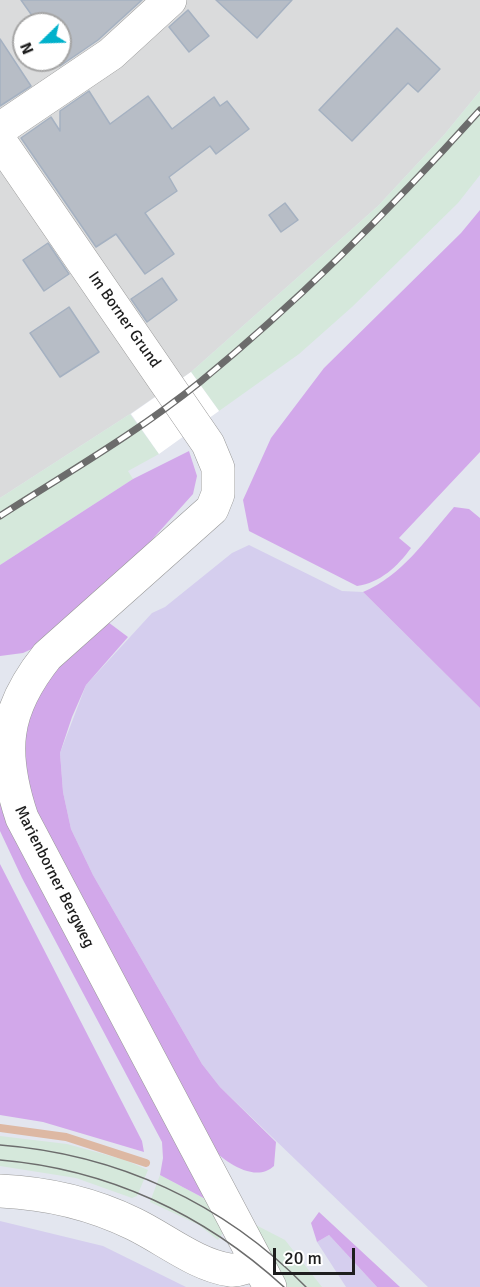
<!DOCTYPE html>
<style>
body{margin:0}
#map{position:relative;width:480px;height:1287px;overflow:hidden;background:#e3e6ef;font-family:Signika,sans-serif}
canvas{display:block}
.north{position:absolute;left:12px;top:12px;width:60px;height:60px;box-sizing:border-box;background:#fff;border:2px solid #a5a5a5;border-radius:50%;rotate:247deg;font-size:16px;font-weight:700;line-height:24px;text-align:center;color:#1e1e1e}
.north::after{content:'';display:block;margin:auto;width:21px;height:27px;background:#00b1cb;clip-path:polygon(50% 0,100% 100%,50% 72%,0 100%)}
.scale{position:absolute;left:273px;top:1248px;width:82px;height:27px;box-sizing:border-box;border:3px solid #1e1e1e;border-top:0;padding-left:8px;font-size:18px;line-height:21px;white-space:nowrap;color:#1e1e1e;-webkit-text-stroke:4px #fff;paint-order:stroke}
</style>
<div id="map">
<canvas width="480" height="1287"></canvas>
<div class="north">N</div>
<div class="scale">20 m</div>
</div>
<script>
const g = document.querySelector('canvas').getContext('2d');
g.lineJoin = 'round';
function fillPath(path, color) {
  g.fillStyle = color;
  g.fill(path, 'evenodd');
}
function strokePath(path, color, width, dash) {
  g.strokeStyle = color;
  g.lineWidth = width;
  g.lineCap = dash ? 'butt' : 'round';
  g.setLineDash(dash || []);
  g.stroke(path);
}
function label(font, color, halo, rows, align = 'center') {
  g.font = font + ' Signika,sans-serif';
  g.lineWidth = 4.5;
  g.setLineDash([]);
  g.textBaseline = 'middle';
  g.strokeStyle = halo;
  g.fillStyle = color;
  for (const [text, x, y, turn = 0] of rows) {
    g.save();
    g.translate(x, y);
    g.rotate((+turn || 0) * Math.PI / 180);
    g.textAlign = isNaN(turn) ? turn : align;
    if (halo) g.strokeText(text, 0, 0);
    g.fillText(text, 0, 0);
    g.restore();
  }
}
const residential = new Path2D(`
 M0 0H480V91L444 135 378 206 191 372 130 414 0 498ZM24 24H60V60H24Z`);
const industrial = new Path2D(`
 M480 91V175L458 203 352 307 299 354 219 411 191 372 378 206 444 135Z
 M130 414 159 454 128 471 133 479 0 565V498Z
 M0 1136 67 1144 125 1160 148 1170 137 1196 132 1198 76 1178 0 1166Z
 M160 1175 213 1203 223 1233 218 1240 199 1225 150 1202Z
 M250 1222 285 1240 322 1287H285Z`);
const farmland = new Path2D(`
 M249 545 342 591 363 592 480 708V1287H428L220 1087 202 1064 93 875 71 829 63 792 60 753 86 685 152 613 165 607 232 553Z
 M0 1221 103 1246 186 1287H0Z
 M329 1235 377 1287H346L317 1242Z`);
const grass = new Path2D(`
 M480 210V452L399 538 411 548C398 566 380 583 357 586L249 531 243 500 271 438 324 368 461 233Z
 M189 451 197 476 193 494 114 582 36 647 23 653 0 656V565L133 479Z
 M454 507 469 509 480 518V708L363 592C402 576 427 538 454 507Z
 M108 622 128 637 86 685 72 717 60 753 63 792 71 829 93 875 202 1064 220 1087 276 1142 274 1166C255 1184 223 1161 209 1145L39 826 22 759 29 716 45 683 66 658Z
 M0 802 213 1203 160 1175 163 1158 162 1142 22 878 0 831Z
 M0 864 142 1141 144 1152 43 1122 0 1115Z
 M319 1212 400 1287H377L329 1235 317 1242 311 1223Z`);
const pier = new Path2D(`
 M191 372 219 411 159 454 131 414Z`);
const stream = new Path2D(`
 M0 1128 66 1137 146 1163`);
const building = new Path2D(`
 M21 0H142L98 40 60 66V24H38Z
 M216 0H292L257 38Z
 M188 10 209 36 189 52 169 27Z
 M397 28 440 69 418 92 408 83 352 141 319 110Z
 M0 39 31 86 0 106Z
 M89 91 110 124 148 96 172 129 214 97 220 106 227 101 249 129 216 154 210 146 169 177 177 191 145 213 174 254 145 274 116 234 96 247 21 138 51 117 60 131V111Z
 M285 203 298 220 281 232 269 215Z
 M48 243 69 274 44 291 23 260Z
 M162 278 177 300 147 322 131 299Z
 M69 307 99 352 60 377 30 333Z`);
const minor = new Path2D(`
 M0 129 111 54 170 0
 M0 141 208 444 218 468V494L212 509 47 656C3 711 0 752 22 818L270 1287
 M0 1191C46 1193 93 1204 134 1224 165 1239 196 1265 230 1270 240 1271 248 1266 256 1262`);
const tram = new Path2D(`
 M0 1145C117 1154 224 1203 306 1287
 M0 1160C108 1169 204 1214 284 1287`);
const rail = new Path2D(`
 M0 516C67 473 138 432 200 382 301 299 393 207 480 110`);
const streetNames = [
 ["Im Borner Grund",124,320,55],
 ["Marienborner Bergweg",54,877,63]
];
fillPath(residential, '#dadbdc');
fillPath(industrial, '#d5e8db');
fillPath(farmland, '#d5ceee');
fillPath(grass, '#d2a8ea');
fillPath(pier, '#fff');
strokePath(stream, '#ddb8a3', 8);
fillPath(building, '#b7bdc6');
strokePath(building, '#a5b1c1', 1.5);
strokePath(minor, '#989898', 34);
strokePath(minor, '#fff', 33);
strokePath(tram, '#6c6c6c', 1.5);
strokePath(rail, '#6c6c6c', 7);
strokePath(rail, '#fff', 4.5, [14]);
label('16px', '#1e1e1e', '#fff', streetNames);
</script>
